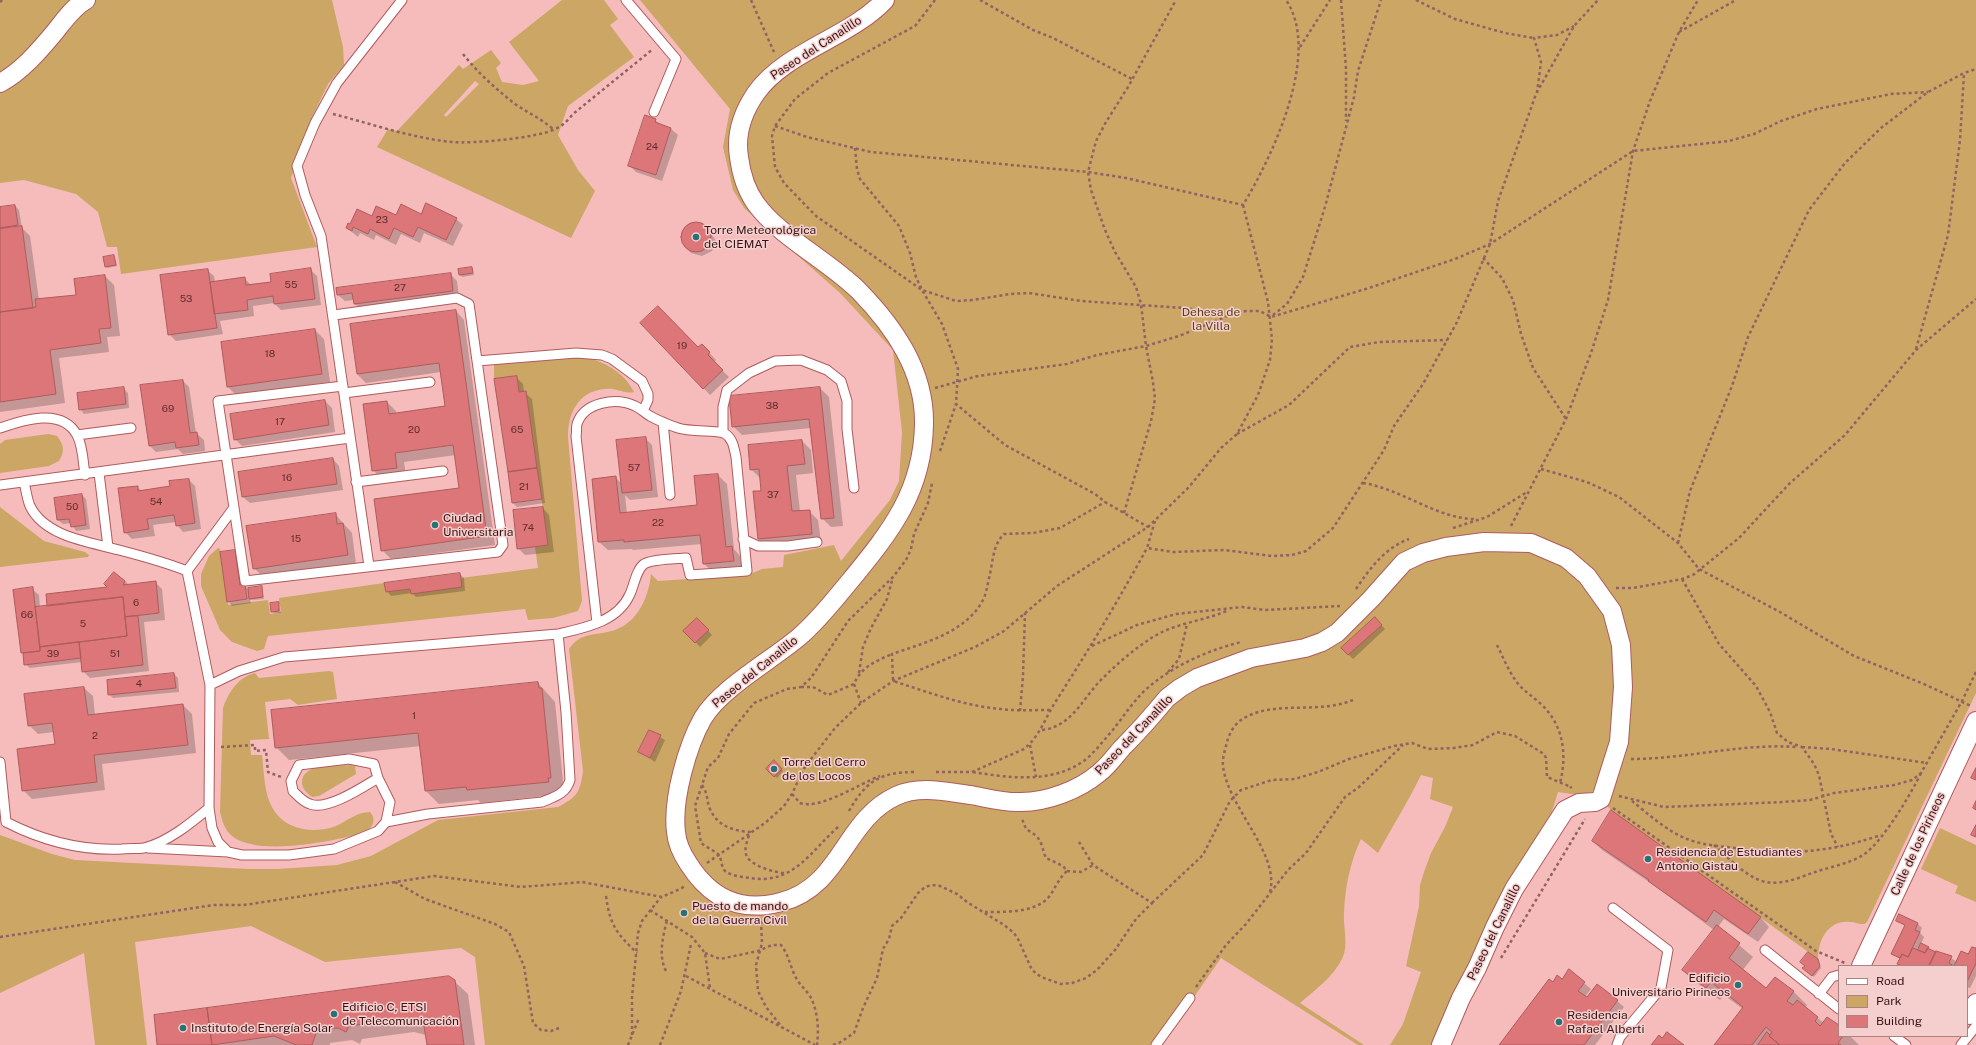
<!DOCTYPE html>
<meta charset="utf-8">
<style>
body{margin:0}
#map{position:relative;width:1976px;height:1045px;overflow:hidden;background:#f5bcbb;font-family:"Public Sans",sans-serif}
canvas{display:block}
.legend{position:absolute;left:1838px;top:965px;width:130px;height:72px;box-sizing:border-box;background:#f5cfcd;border:1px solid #a98483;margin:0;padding:5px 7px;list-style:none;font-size:12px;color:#361415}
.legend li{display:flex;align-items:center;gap:8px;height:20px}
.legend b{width:20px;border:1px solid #a98483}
</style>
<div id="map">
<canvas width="1976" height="1045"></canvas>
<ul class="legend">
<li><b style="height:5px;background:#fff"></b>Road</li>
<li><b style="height:11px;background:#cba665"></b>Park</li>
<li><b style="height:11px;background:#dc7678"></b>Building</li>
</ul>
</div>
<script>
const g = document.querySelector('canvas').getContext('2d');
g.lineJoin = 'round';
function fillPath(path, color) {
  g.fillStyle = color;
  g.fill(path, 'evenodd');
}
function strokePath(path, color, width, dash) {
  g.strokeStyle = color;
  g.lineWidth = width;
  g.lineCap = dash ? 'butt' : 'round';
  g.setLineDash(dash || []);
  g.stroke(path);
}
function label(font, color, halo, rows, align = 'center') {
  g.font = font + ' "Public Sans",sans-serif';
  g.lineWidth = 3;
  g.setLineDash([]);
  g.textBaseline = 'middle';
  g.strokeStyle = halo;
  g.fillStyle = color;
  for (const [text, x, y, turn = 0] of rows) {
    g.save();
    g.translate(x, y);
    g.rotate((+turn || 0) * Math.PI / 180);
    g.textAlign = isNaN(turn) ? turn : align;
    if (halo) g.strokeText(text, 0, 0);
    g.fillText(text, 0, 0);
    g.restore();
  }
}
const green = new Path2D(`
 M0 0H332L343 47 344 65 328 84 312 117 291 178 317 247 121 274 117 247H107L98 212 76 194 24 180 0 183Z
 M562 0H604L618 19 610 25 634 57 568 106 558 135 578 170 595 191 571 238 377 147 388 129 397 131 459 65 463 69 491 50 501 63 496 68 502 82 523 85 539 81 509 42ZM475 81 479 84 446 117 444 115Z
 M640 0H1976V693L1867 922C1862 927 1857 922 1850 922 1828 920 1818 940 1818 959L1611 810 1594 791C1582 796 1571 794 1558 792L1550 818 1437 1045H1390L1403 1024 1421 972 1406 966 1419 906 1420 885 1424 872 1431 853 1445 827 1453 807 1430 799 1433 778 1421 775C1408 802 1392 827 1378 853L1361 839C1350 862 1345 888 1344 913 1343 927 1349 946 1342 959 1333 977 1315 990 1300 1003L1364 1045H1358L1221 958 1194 997 1188 994 1151 1045H485L475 957 461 948 325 962 251 926 135 942 147 1045H95L84 953 0 993V835L52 854 75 860 249 869H278L337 865 371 856 438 820 558 807C577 797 580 793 583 771L569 649C581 631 597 636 615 630 638 622 649 596 651 574L658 581 748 575 762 569 783 567 784 555 834 545 841 561 890 500 899 481 902 432 893 350 840 293 744 208 733 190 723 147 730 109Z
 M577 356C600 359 623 370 634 392 629 394 619 390 613 389 582 387 568 409 568 437L582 601 578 611 553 618 528 620 525 609 268 636 264 649 257 651 232 642 220 630 201 586V574L209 556 218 548 220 549 228 605 268 600 270 614 281 612 279 598 384 583 386 592 410 589 411 593 461 578 538 568 535 547 548 545 526 391 519 392 494 379V365L499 364Z
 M48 434 57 436C64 445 65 451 59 461L49 466 0 473V444L5 440Z
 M0 507 44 541 85 552 89 555 88 557 0 567Z
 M329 671 333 672 337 699 298 705 290 699 265 702 269 739 250 740 251 755H262C264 772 264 794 273 809 286 831 315 834 336 826 347 821 357 812 370 812 378 821 371 830 361 834 330 841 259 857 232 836 225 831 222 820 220 812L223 708C229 692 237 678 255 673L259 678Z
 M351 765 355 766 356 774 319 796 312 797C307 793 302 789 302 782 302 763 338 766 351 765Z
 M1940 828 1976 845V902L1955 893 1958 886 1921 869Z`);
const shadow = new Path2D(`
 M655 120 661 125 671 129 678 135 662 181 636 172 629 165Z
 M15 206 19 210 22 228 30 236 39 300 77 296 105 276 114 285 120 336 107 337 109 352 59 358 65 403 0 412V208Z
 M421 215 456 219 463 225 453 246 424 233 420 243 401 234 396 245 376 235 374 240 360 233 358 237 347 228 372 217Z
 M695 223 706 226 716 241 712 251 702 256 691 253 686 248 682 238 685 227Z
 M114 256 117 266 107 268 106 266Z
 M472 268 474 275 462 277 460 275Z
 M310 269 317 276 321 305 281 310 274 303 253 306 254 316 220 321 223 334 176 341 169 334 207 270 214 276 215 282 244 278 251 285 272 282Z
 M450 274 457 281 459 298 361 310 355 304 354 300 345 301 338 295Z
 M456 311 464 320 495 545 391 559 382 550 460 489 456 455 404 462 406 476 382 479 373 470 387 402 396 411V414L446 407 441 372 366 383 357 374Z
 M642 323 698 348 702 345 716 360 714 362 729 377 710 395Z
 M315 330 324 339 330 382 237 396 228 387Z
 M516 377 523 384 524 392 532 399 545 503 517 507 513 503Z
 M183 381 189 387 196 433 204 440 205 451 183 454 178 449 156 452 150 446Z
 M123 388 128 393 129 408 84 414 80 409Z
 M820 388 829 397 843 526 831 527 822 518 811 428 742 435 733 426Z
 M325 401 332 408 335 432 242 446 235 439Z
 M645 438 652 445 658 497 630 500 625 495 627 513 698 506 718 475 727 484 734 549 740 556 742 569 713 572 704 564 702 544 633 550 632 549 608 550 599 542 615 477 622 484Z
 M802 441 811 450 813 473 796 475 800 512 809 511 818 520 821 542 767 548 758 539 762 491 760 478 751 469Z
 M333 459 339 466 343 490 250 503 243 497Z
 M189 480 195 486 201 529 183 532 177 525 176 522 153 525 155 536 132 539 125 532 137 487 142 491 171 487Z
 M82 495 86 499 90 529 76 531 71 523 63 524 58 520Z
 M543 508 549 515 554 552 525 555 518 548Z
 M335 514 352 533 356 564 263 577 254 568Z
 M234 551 238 555 244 585 248 589 261 587 264 599 250 600 251 603 232 606 228 601Z
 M460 574 464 578 465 591 416 597 412 593 391 596 387 591Z
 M125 581 129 585 155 582 162 589 165 620 144 622 149 671 90 678 83 671 82 662 30 668 25 664 24 655 22 652 32 589 39 595 40 608 109 588Z
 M278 603 281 613H274L272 612Z
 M1375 618 1385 629 1353 659 1342 648Z
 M697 619 712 635 700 647 685 631Z
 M174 674 178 678 179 692 113 698 109 694Z
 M538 683 555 702 564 791 561 794 481 803 478 800 439 804 426 791 421 746 289 760 276 747Z
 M84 688 93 696 95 715 183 705 192 714 196 753 102 764 105 790 32 799 23 790 56 745 54 732 38 734 29 725 25 694Z
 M650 731 665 740 655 762 640 752Z
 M774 762 783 771 777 778 767 769Z
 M1611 812 1761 918 1769 927 1758 942 1724 919 1718 927 1753 957 1742 971 1766 989 1775 978 1794 992 1807 1005 1805 1008 1824 1023 1839 1027V1036H1850L1859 1045H1715L1743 1009 1724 995 1720 1000 1697 983 1684 970 1714 930 1652 884 1602 850 1593 841Z
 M1899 916 1918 924 1922 928 1920 933 1924 937 1921 944 1929 950 1944 955 1945 954 1957 962 1976 950V976L1970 988 1967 987V966H1901L1898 964 1900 959 1892 953 1905 926 1897 920Z
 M1817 960 1821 968 1814 977 1805 970Z
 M1569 971 1591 989 1585 997 1617 1001 1624 1007 1595 1045H1501L1553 983 1562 980Z
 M454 981 468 994 475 1045H428L426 1035 414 1032 362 1039 360 1044 352 1040 330 1043V1045H159Z`);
const building = new Path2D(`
 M645 115 656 119 655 122 671 128 656 175 628 166Z
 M426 203 457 218 446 240 418 227 413 237 394 228 389 239 370 229 368 234 353 227 352 231 346 228 348 223 350 224 357 209 372 216 376 206 396 215 401 204 421 214Z
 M15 205 18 225 0 228V207Z
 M681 237a15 15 0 1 1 30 0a15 15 0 1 1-30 0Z
 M22 226 33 308 0 312V229Z
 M114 255 116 265 105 267 103 257Z
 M472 267 473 273 459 275 458 269Z
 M311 268 315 299 274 304 273 296 247 300 248 310 214 314 210 282 245 277 246 285 271 282 270 274Z
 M208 269 217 328 168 335 160 275Z
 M451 273 453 291 354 304 352 293 337 295 336 288Z
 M105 275 111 328 99 329 101 343 50 350 56 394 0 402V312L36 307 35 299 76 295 74 279Z
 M658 306 698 347 702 344 710 352 708 355 723 370 703 389 640 323Z
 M456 310 487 536 381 551 374 499 459 488 453 445 395 453 397 468 372 471 363 404 387 401 389 414 445 406 439 363 357 374 350 324Z
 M315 329 322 374 227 387 221 342Z
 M517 376 519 392 526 391 537 468 508 472 494 379Z
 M183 380 190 433 197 432 199 445 176 448 175 442 149 446 140 385Z
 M124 387 126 404 79 410 77 393Z
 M820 387 834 518 821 519 809 419 732 427 729 396Z
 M325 400 329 425 234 440 230 414Z
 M646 437 652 490 622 493 616 440Z
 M802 440 805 464 787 466 792 511 810 510 812 534 758 539 753 491H761L759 469 750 470 748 445Z
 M333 458 337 484 242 497 238 472Z
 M537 468 542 499 512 503 508 472Z
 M718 474 726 547 732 546 734 561 703 564 700 535 624 542V540L598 542 592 479 616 476 620 513 697 505 694 476Z
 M189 479 195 523 176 526 174 515 147 519 149 529 124 533 118 488 138 486V491L170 486 169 481Z
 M82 494 86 525 71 527 69 519 57 520 54 498Z
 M543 507 548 545 517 549 513 510Z
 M336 513 337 524 343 523 348 555 253 569 246 526Z
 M235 550 240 585 245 584 247 599 227 602 220 552Z
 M114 572 125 581 123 585 156 581 159 613 125 617 123 597 47 606 46 594 107 587 104 584Z
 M460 573 462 587 411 594 410 589 386 592 384 583Z
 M262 586 263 597 249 599 248 588Z
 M33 587 40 651 21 653 13 590Z
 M123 597 127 636 40 647 35 607Z
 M279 602V611L271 612 270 603Z
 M138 616 143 665 82 672 79 642 127 636 125 617Z
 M1375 617 1382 625 1348 655 1341 648Z
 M697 618 709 630 695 643 683 631Z
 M79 642 81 658 24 665 23 653 40 651V647Z
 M174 673 176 688 108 695 107 680Z
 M538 682 539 688H542L551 778H548L549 782 467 790 466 787 425 791 418 733 275 748 271 710Z
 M84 687 88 715 183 704 188 745 94 755 97 782 22 791 17 749 55 744 52 723 28 726 24 694Z
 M649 730 661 735 650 758 638 752Z
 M774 760 782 769 774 777 766 769Z
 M1976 768V780L1971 778Z
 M1976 801V810L1973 808Z
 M1611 810 1761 917 1748 934 1714 910 1706 922 1648 881 1649 880 1592 841Z
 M1976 825V837L1971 835Z
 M1899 914 1918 923 1915 930 1920 932 1908 957 1902 954 1900 958 1891 954 1905 925 1896 921Z
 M1717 925 1740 943 1729 958 1766 988 1775 977 1794 991 1787 1001 1793 1005 1797 1000 1818 1017 1815 1021 1820 1026 1827 1017 1839 1025V1036H1843L1838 1043 1841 1045H1780L1769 1036 1772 1032 1766 1027 1752 1045H1714L1743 1007 1711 982 1706 988 1682 970Z
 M1921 943 1929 947 1925 953 1918 950Z
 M1972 947 1976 948V963L1967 982V966H1954L1961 951 1968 954Z
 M1913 948 1925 953 1927 948 1936 952 1929 966H1902L1897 964 1902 954 1908 957Z
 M1936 951 1952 956 1949 963 1954 966H1929Z
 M1808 952 1818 959 1820 966 1812 976 1802 968 1805 966 1800 962Z
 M1569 969 1585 982 1578 991 1587 997 1597 984 1618 1000 1584 1045H1499L1549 979 1553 982 1557 975 1562 979Z
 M449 976 455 980 464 1045H427L424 1026 400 1019 349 1026 346 1032 338 1028 317 1030 312 1045H296L274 1036 212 1045 207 1008Z
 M207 1008 212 1045H157L154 1015Z
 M1667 1032 1684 1045H1651L1659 1035 1662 1038Z
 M1767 1032 1770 1035 1769 1036 1780 1045H1758Z`);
const path = new Path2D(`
 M751 0 774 52
 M935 0 915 26 828 73 795 99 775 126 772 136 775 167 784 183 816 216 922 290 956 301 973 300 1010 294 1029 293 1081 301 1184 308 1232 314 1246 311H1260L1271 317 1369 288 1455 259 1490 244 1633 151 1729 141 1754 134 1781 121 1817 109 1891 94 1928 92
 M980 0 1033 30 1053 38 1132 79
 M1341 0 1346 69V121
 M1416 0 1455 19 1505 33 1534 38
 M0 2 2 0
 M1679 32 1736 0
 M1300 47 1330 0
 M463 54C478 73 496 89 515 104 528 113 542 119 554 130
 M1537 93 1541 62 1534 38 1557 35 1574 26
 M333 114C372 124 412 138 452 142 472 144 538 138 555 129 563 126 568 120 573 114L653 49
 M775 126 807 137 871 152 1088 172 1126 178 1243 205C1272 157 1322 53 1286 0
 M855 148 857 169 860 179 899 226 910 253 916 277 922 290 942 324 958 369 956 404 1005 445 1095 494 1105 502 1148 527
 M1483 258 1502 278 1513 300 1521 334 1533 368 1566 419
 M1273 315 1287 304 1303 277 1325 207 1354 97 1358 71 1381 0
 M1916 349 1948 235 1960 140 1964 74
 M935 388 978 376 1067 364 1097 355 1146 346 1179 336 1232 314
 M1237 434 1289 405 1350 347 1379 342 1447 340
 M940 451 956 404
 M1541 469 1587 482 1619 497 1678 543 1699 569 1780 612 1854 656 1924 684 1971 706
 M1363 483C1402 489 1439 520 1477 519
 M1124 513 1151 421 1155 399 1153 382 1146 346 1141 304 1136 287 1115 252 1105 230 1091 190 1088 172 1096 141 1106 122 1128 87 1176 0
 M1155 521 1147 548 1173 552 1224 550 1272 556 1292 555 1306 551 1333 528 1384 450 1394 426 1423 384 1457 322 1490 244 1498 201 1536 94 1574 26 1598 0
 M1511 526 1566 419 1591 353 1608 300 1633 151 1650 101 1679 32 1698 0
 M1453 528 1487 517 1527 492
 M1678 543 1690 491 1732 386 1748 337 1809 210 1845 163 1881 128 1928 92 1964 73 1976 69
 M1682 579 1719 644 1756 686 1770 712 1777 733 1788 742 1802 747 1814 764 1819 775 1831 834 1838 847
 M1616 588H1633L1682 579 1693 575 1739 538 1789 484 1845 435 1916 350 1976 299
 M1356 589C1370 568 1385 548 1409 539
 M1497 645C1503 657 1508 670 1516 681 1523 691 1534 697 1543 706 1564 727 1567 756 1560 783
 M1092 646 1137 625 1176 614 1242 607 1265 610 1340 606
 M1168 672 1179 659 1187 624
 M859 673 863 647 871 628 887 599 893 577
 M854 684 861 703
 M801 687H813L828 695 854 684C861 667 876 661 892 654
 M1050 710C1034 710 1017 711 1001 709 964 706 928 692 893 681L892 654C924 643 968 632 984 598 987 590 988 582 990 574 993 560 993 545 1004 534L1033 533 1060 528 1105 502
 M1020 711 1023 676 1025 613
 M1042 730C1074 726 1083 696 1105 676 1117 664 1132 651 1147 641 1171 623 1202 622 1229 610
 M1030 745 1036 777
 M221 747 255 745V751L266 750 268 772 281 777
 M1802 747 1831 749 1927 763
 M1631 759C1687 759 1742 743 1797 747
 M936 772H972L1024 749C1040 736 1045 718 1056 701 1088 651 1118 601 1147 548
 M973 772C1009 778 1053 784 1085 760 1095 752 1103 741 1112 731 1124 716 1136 697 1151 685 1177 664 1209 650 1241 642
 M702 785C709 796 706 800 710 809 717 826 734 831 750 832 748 839 744 848 746 854 748 865 775 873 785 873
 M792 794 800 803C820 810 859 784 880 776
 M1619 796 1664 807 1783 802 1810 800 1834 793 1894 785 1912 780 1921 773 1962 701 1976 672
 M1632 801C1647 813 1668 832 1687 839 1702 845 1719 846 1735 848 1790 855 1828 853 1881 835
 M1613 808 1816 951 1845 963
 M849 811C866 781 880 772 915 772
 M838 827C810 852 793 885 750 878 742 877 733 876 726 872 721 868 722 860 719 855 715 851 706 847 701 843L695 806 708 767 718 758 729 734 754 703 787 689 801 687 811 678 848 621 893 577 906 560 911 549 914 534 928 503 932 483
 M1714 845C1728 857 1742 873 1759 880 1777 887 1796 879 1812 873 1829 867 1849 864 1863 855 1882 843 1911 794 1921 773
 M707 863 765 823 784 806 792 794 803 770 811 759 835 728 861 703 893 681 975 647 1004 631 1057 586 1148 527 1189 487 1221 448 1237 434 1258 395 1270 360 1272 339 1268 302 1243 205
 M1067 871 1081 872 1093 865
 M395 882 425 899 495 924 509 932 524 966 533 1023 541 1030 551 1031 559 1028
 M1270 892C1280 853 1228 808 1223 766 1222 759 1225 750 1227 742 1229 734 1234 725 1241 720 1272 699 1317 715 1353 700
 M606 896C610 925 616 933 637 953
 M1152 903 1203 855 1230 801 1241 790 1272 780 1295 779 1318 772 1349 759 1394 746 1412 743 1428 749 1454 748 1473 745 1497 732 1515 736 1544 754 1546 758 1547 777 1571 787 1570 788
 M650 910 692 937 705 953 710 988
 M985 912C1004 912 1032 913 1047 899 1054 892 1057 880 1067 871L1063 866 1046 858C1043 852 1042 841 1037 837 1028 828 1026 833 1022 818
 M761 921 762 943 756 965 758 991 766 1007 781 1026
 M0 937 214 905H244L434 876 521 887 582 882 662 897 682 888 684 886
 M705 953 720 959 758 951 772 945H781C788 954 790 965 795 976 799 984 805 989 810 996 818 1011 819 1029 817 1045
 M1501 958 1585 819
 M666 971C658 956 663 936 667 920
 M686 976 815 1045
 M1196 987 1226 945 1246 924 1288 870 1306 853 1345 797 1359 787 1403 745
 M632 1035V997L638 933 642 921 661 897
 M628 1045 639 1018
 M660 1045 681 991 691 944
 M833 1045 839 1043 854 1033 863 1008 877 978 883 949 889 939 892 926 901 918 918 893 925 887 932 885 940 886 957 894 967 902 1004 925 1014 933 1018 939 1032 970 1041 977 1061 984 1072 983 1086 978 1097 970 1115 950 1136 919 1152 903 1093 865 1079 842`);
const lane = new Path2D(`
 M626 0 676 59 654 112
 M334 315 457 298 469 304 503 545 498 552 245 581 218 401 343 386
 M477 361 576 353 602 355 612 359 642 381 648 394V400L643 411
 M344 393 430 382
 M663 422 670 495
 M0 428C23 420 62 407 77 435 83 446 83 462 85 475
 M723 433V407L727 390 749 373 775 361 801 360 827 370 841 381 847 401V429L854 488
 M77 435 131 428
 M99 473 108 547
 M24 482C26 490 27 499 30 506 45 537 90 542 119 550 142 556 165 562 187 571
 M356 482 443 471
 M0 485 350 438
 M743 539 758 546H788L817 542
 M369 566 321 236 305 195 297 166 315 123 337 83 402 0
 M558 634C584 628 618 622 630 594 634 586 636 570 644 564 653 559 676 559 686 558L690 575 747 571 736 457C734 448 733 438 724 433 716 430 690 432 678 428 669 425 659 421 650 416 645 413 640 408 635 406 616 397 584 402 577 424 576 428 577 433 576 436L597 623
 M349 759 374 764 378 778C363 787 327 811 310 804 303 802 298 796 293 791L291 781 299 765Z
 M0 762 6 822C43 841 81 851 122 849 129 848 137 849 144 848 168 842 191 823 209 808L210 685 187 571 233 509
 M378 778 390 802 386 822
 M209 808 212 828 218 842 228 852 242 855H289L334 849 378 831 386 822 428 814 542 802C554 797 566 794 570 780L566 712 558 634 284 657 239 671 210 685
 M148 848 228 852
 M1613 908 1668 950 1661 988 1620 1037 1617 1045
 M1765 950 1839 1009
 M1819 994 1832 977 1839 975
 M1894 1036 1906 1045
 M1156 1045 1190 998
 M1961 1045 1976 1026`);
const street = new Path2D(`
 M885 0C849 38 786 51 756 93 743 112 735 133 739 157 741 173 746 190 756 204 780 237 829 261 859 291 894 327 925 371 924 424 923 491 891 531 850 581 834 600 819 620 799 637 772 660 721 688 703 718 687 746 672 800 676 832 677 844 682 854 688 863 710 898 740 913 781 902 841 887 844 820 896 796 919 785 947 792 971 795 987 798 1005 803 1021 802 1047 802 1079 790 1099 773 1108 766 1115 756 1122 748 1138 732 1153 715 1167 698L1180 688 1197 678 1251 658 1305 648 1322 642 1337 633 1371 599 1404 562 1423 553 1446 547 1484 542 1531 543 1566 558 1587 576 1612 611 1621 645 1623 687 1619 742 1601 799 1595 802 1579 803 1565 810 1514 889 1495 927 1477 968 1461 998 1441 1045
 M0 83C21 72 39 51 54 33 63 22 73 7 86 0
 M1861 966 1976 721
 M1970 1015 1976 1003`);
const markers = [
 [696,237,4,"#277276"],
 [435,525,4,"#277276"],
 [774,769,4,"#277276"],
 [1648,859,4,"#277276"],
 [684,913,4,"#277276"],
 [1738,985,4,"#277276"],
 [334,1014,4,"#277276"],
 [1559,1022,4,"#277276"],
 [183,1028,4,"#277276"]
];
const numberNames = [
 ["24",652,147],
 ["23",382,220],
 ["55",291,285],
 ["27",400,288],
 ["53",186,299],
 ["19",682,346],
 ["18",270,354],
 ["38",772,406],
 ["69",168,409],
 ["17",280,422],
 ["20",414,430],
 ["65",517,430],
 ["57",634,468],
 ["16",287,478],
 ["21",524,487],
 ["37",773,495],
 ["54",156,502],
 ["50",72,507],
 ["22",658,523],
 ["74",528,528],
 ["15",296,539],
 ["6",136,603],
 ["66",27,615],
 ["5",83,624],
 ["39",53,654],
 ["51",115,654],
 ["4",139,684],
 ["1",414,716],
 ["2",95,736]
];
const streetNames = [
 ["Paseo del Canalillo",816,48,-33],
 ["Paseo del Canalillo",755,672,-39],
 ["Paseo del Canalillo",1134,735,-46],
 ["Calle de los Pirineos",1918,844,-65],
 ["Paseo del Canalillo",1494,932,-64]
];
const poiNames = [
 ["Torre Meteorológica",704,230],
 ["del CIEMAT",704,244],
 ["Ciudad",443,518],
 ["Universitaria",443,532],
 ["Torre del Cerro",782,762],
 ["de los Locos",782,776],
 ["Residencia de Estudiantes",1656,852],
 ["Antonio Gistau",1656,866],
 ["Puesto de mando",692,906],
 ["de la Guerra Civil",692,920],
 ["Edificio",1730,978,"right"],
 ["Universitario Pirineos",1730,992,"right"],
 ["Edificio C, ETSI",342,1007],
 ["de Telecomunicación",342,1021],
 ["Residencia",1567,1015],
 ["Rafael Alberti",1567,1029],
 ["Instituto de Energía Solar",191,1028]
];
const parkNames = [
 ["Dehesa de",1211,312],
 ["la Villa",1211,326]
];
fillPath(green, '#cba665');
fillPath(shadow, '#0003');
fillPath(building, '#dc7678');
strokePath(building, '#af5b5c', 1);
strokePath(lane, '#af5b5d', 11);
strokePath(street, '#af5b5d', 20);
strokePath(path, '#906363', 2.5, [3, 3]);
strokePath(lane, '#fff', 9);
strokePath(street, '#fff', 18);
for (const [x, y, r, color] of markers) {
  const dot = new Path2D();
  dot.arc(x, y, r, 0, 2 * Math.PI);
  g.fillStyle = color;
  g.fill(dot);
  strokePath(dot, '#f5cfcd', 1.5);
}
label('10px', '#602c2e', null, numberNames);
label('12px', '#361415', '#f5cfcd', streetNames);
label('12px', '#361415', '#f5cfcd', poiNames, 'left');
label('12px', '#574119', '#f5cfcd', parkNames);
</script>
